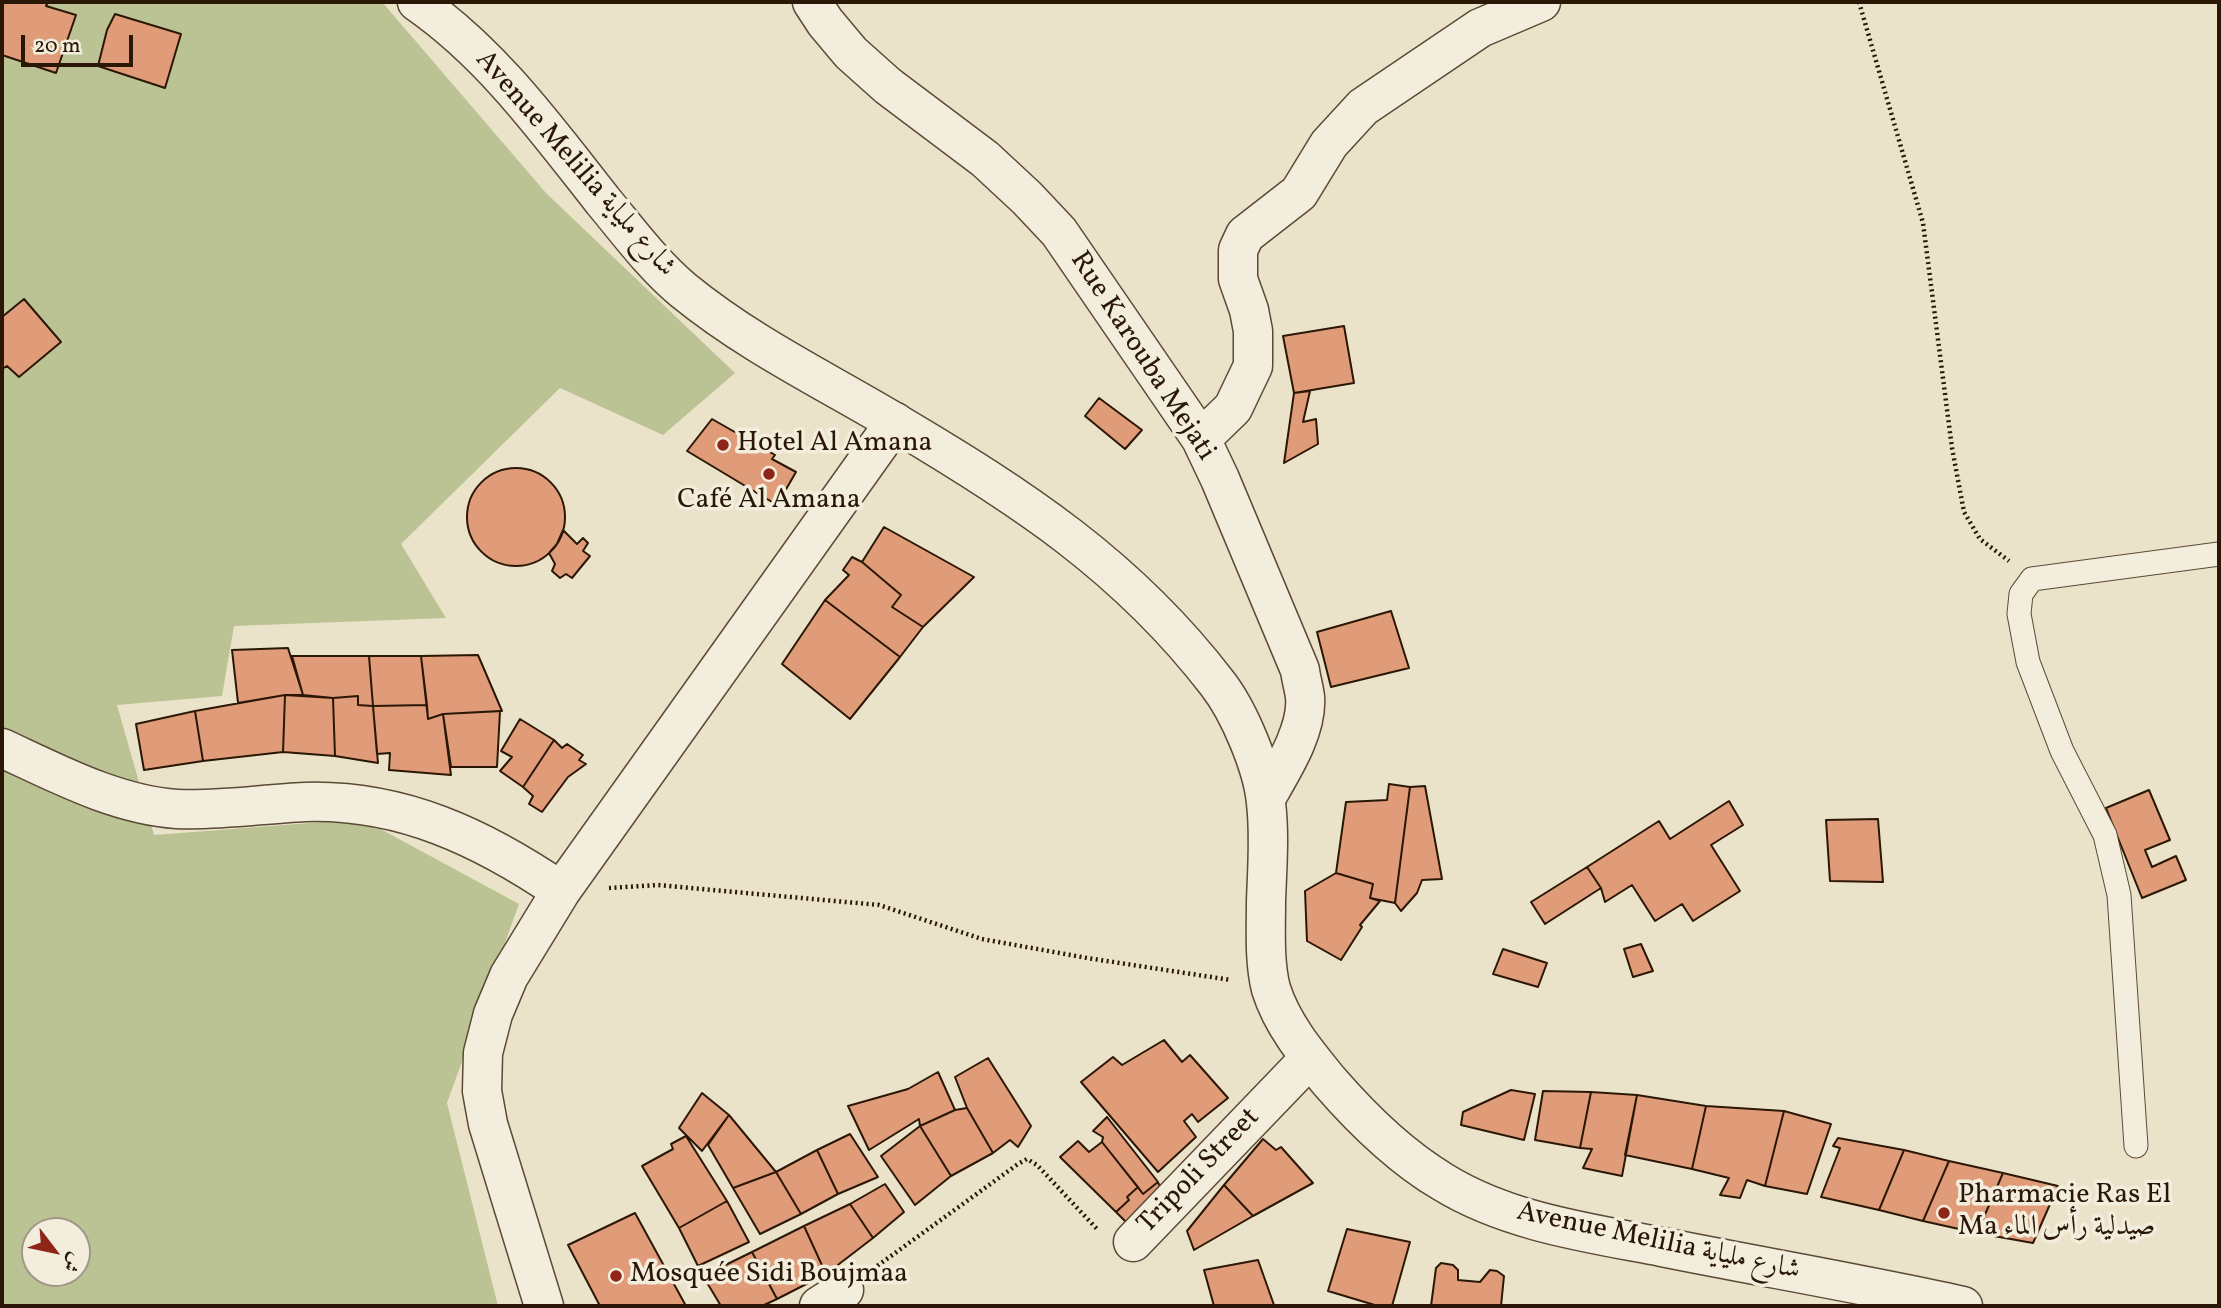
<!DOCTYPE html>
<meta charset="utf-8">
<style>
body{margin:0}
#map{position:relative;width:2221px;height:1308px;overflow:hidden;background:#ebe3c9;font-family:Vollkorn,Amiri,serif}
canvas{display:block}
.frame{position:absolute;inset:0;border:4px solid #2b1705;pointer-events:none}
.north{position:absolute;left:21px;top:1217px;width:70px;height:70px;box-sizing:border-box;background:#f2eddc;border:2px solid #a29786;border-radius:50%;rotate:122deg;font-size:19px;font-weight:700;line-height:28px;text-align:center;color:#2b1705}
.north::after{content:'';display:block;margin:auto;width:24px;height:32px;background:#8f2418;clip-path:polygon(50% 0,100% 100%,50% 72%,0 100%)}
.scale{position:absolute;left:21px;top:35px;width:112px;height:32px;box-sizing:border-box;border:4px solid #2b1705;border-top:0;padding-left:9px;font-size:21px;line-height:24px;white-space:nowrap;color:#2b1705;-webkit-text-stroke:5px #f2eddc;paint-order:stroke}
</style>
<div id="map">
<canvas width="2221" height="1308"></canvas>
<div class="frame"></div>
<div class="north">ش</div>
<div class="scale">20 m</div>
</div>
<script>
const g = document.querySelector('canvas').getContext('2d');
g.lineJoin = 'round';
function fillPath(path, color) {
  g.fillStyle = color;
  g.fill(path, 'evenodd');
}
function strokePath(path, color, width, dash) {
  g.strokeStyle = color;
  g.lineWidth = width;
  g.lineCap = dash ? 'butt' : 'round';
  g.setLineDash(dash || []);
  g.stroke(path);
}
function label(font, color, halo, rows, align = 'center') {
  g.font = font + ' Vollkorn,Amiri,serif';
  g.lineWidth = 7;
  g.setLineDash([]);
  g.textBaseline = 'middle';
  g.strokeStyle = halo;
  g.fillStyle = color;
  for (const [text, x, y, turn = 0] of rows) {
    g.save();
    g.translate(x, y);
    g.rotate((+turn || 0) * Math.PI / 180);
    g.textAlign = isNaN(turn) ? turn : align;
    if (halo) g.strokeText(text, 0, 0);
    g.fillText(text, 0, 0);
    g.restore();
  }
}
const green = new Path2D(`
 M2 2 383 3 546 193 735 373 663 435 560 388 401 544 446 618 234 626 222 696 117 705 154 835 362 819 519 904 447 1103 498 1306H2ZM35 1231H77V1273H35Z`);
const building = new Path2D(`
 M2 2H48L46 6 76 15 56 73 2 55Z
 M115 14 181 34 165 88 98 66 107 30Z
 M24 299 61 342 19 377 7 366 2 369V317Z
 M1344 326 1354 383 1294 393 1283 336Z
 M1310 391 1303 422 1316 419 1318 444 1284 463 1294 393Z
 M1099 398 1142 430 1125 449 1085 416Z
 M712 419 775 455 772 459 796 472 777 505 687 451Z
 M467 517a49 49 0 1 1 98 0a49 49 0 1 1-98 0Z
 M884 527 974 577 923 627 892 607 901 595 862 562Z
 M563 530 577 544 583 538 588 543 583 551 590 556 572 578 566 574 560 578 552 571 555 564 549 553 557 544Z
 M852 557 862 562 901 595 892 607 923 627 900 657 825 600 849 575 843 570Z
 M825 600 900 657 850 719 782 664Z
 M1391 611 1409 668 1331 687 1317 632Z
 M288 648 303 695H285L238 703 232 650Z
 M478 655 502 711 443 714 428 719 421 656Z
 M292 656H369L373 706 358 705V696L333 698 303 695Z
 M369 656H421L427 705 373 706Z
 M285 695 283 752 203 761 195 711Z
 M285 695 333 698 335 756 283 752Z
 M358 696V705L373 706 378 763 335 756 333 698Z
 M427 705 428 719 443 714 451 775 389 770 390 753 377 754 373 706Z
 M195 711 203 761 144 770 136 724Z
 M500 711 497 767H451L443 714Z
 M520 719 554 740 523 787 500 771 512 757 501 751Z
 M554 740 562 748 567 744 583 755 579 760 586 764 568 777 542 812 529 804 533 796 523 787Z
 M1389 784 1410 787 1395 903 1370 898 1373 884 1336 873 1346 802 1387 800Z
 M1425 786 1442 879 1422 880 1417 893 1401 911 1395 903 1410 787Z
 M2149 790 2170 840 2145 850 2152 867 2176 856 2186 880 2142 898 2106 808Z
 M1729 801 1743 825 1711 845 1740 891 1693 921 1682 904 1655 921 1632 885 1605 902 1601 888 1587 867 1659 821 1670 839Z
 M1878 819 1883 882 1830 881 1826 820Z
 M1587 867 1601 888 1545 924 1531 902Z
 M1336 873 1373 884 1370 898 1380 901 1360 925 1362 927 1341 960 1307 941 1305 891Z
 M1641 944 1653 971 1633 977 1624 949Z
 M1503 949 1547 963 1538 987 1493 974Z
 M1164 1040 1182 1062 1190 1055 1228 1098 1198 1122 1192 1114 1184 1121 1196 1137 1158 1172 1081 1082 1113 1057 1122 1065Z
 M988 1058 1031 1126 1018 1147 1010 1140 993 1153 967 1108 955 1077Z
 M938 1072 955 1110 920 1126 919 1119 869 1150 848 1106 908 1089Z
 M1511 1090 1535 1094 1524 1140 1461 1125 1463 1112Z
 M1543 1091 1591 1092 1580 1148 1535 1140Z
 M1591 1092 1637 1095 1622 1176 1583 1168 1592 1149 1580 1148Z
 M702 1093 729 1115 702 1151 679 1128Z
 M1637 1095 1706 1106 1692 1169 1625 1155Z
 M1706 1106 1784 1111 1765 1186 1747 1180 1740 1198 1720 1195 1729 1178 1692 1169Z
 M967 1108 993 1153 951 1176 920 1126 955 1110Z
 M1784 1111 1831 1124 1807 1194 1765 1186Z
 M729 1115 776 1172 733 1188 708 1145Z
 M1107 1117 1158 1182 1143 1194 1102 1142 1103 1137 1093 1131Z
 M920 1126 951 1176 915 1205 881 1156Z
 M850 1134 878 1177 838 1194 817 1150Z
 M686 1136 727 1201 679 1228 642 1166 673 1149 671 1144Z
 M1838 1138 1904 1150 1879 1210 1821 1197 1840 1148 1833 1146Z
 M1263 1139 1276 1150 1281 1147 1313 1183 1253 1216 1224 1185Z
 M1078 1141 1089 1152 1102 1142 1138 1187 1127 1197 1129 1200 1116 1212 1060 1157Z
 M817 1150 838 1194 801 1214 776 1172Z
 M1904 1150 1949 1161 1923 1221 1879 1210Z
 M1949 1161 2003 1173 1977 1233 1923 1221Z
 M776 1172 801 1214 760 1234 733 1188Z
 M2003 1173 2058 1186 2033 1243 1977 1233Z
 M1158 1182 1162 1192 1126 1222 1116 1212 1129 1200 1127 1197 1138 1187 1143 1194Z
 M885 1184 904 1212 873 1238 850 1204Z
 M1224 1185 1253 1216 1194 1250 1187 1231Z
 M727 1201 749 1242 698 1266 679 1228Z
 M850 1204 873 1238 826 1274 804 1226Z
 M635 1213 686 1306H600L568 1245Z
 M804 1226 826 1274 777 1299 752 1252Z
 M1347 1229 1410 1242 1392 1306H1378L1328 1291Z
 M752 1252 777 1299 762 1306H721L703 1276Z
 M1258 1260 1274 1305 1214 1306 1204 1270Z
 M1441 1263 1453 1265 1458 1270V1280L1480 1282 1490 1270 1497 1271 1504 1276 1501 1306H1431L1436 1268Z`);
const path = new Path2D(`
 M1859 2 1923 223 1952 448 1964 512 1980 539 2009 561
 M609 888 658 885 879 905 982 939 1087 958 1231 980
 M873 1269 1018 1164 1027 1159 1037 1165 1097 1229`);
const service = new Path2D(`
 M2136 1146 2119 895 2105 835 2062 751 2028 662 2019 614 2021 594 2032 579 2219 554`);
const minor = new Path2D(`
 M812 2 825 22 851 53 888 86 985 159 1027 198 1059 232 1201 439 1220 479 1300 670C1301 679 1304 688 1305 697 1308 730 1282 770 1266 798
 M1201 439 1233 408 1253 366V331L1249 310 1238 279V250L1245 235 1299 193 1329 144 1363 107 1480 28 1541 2
 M2 748C56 773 116 805 177 809 219 811 262 804 305 802 402 799 483 838 561 891
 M1133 1242 1310 1058
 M544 1306 488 1124 482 1091 483 1053 493 1014 509 976 561 891 895 422
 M819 1306 844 1290`);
const tertiary = new Path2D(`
 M417 2C492 54 547 130 603 201 628 231 653 265 683 290 749 344 824 380 896 423 1021 497 1127 566 1217 683 1239 711 1263 768 1266 803 1270 836 1267 869 1266 902 1266 929 1264 962 1271 989 1282 1024 1306 1053 1329 1081 1361 1118 1401 1157 1443 1182 1508 1222 1589 1233 1662 1247 1762 1267 1863 1284 1963 1306`);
const markers = [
 [723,445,7,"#8f2418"],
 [769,474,7,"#8f2418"],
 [1944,1213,7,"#8f2418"],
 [616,1276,7,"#8f2418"]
];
const streetNames = [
 ["Avenue Melilia شارع ملياية",574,165,49],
 ["Rue Karouba Mejati",1141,357,57],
 ["Tripoli Street",1200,1172,-46],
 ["Avenue Melilia شارع ملياية",1658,1243,12]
];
const poiNames = [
 ["Hotel Al Amana",737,445],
 ["Café Al Amana",769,502,"center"],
 ["Pharmacie Ras El",1958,1197],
 ["Ma صيدلية رأس الماء",1958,1229],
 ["Mosquée Sidi Boujmaa",630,1276]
];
fillPath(green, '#bbc394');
fillPath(building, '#e09b79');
strokePath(building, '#2b1705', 2);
strokePath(service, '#5b4a36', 25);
strokePath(minor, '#5b4a36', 41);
strokePath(tertiary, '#5b4a36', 41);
strokePath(path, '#2b1705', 4.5, [2, 3.5]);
strokePath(service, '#f2eddc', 23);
strokePath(minor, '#f2eddc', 38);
strokePath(tertiary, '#f2eddc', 38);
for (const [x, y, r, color] of markers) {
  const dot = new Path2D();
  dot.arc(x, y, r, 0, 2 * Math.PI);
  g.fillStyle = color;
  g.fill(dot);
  strokePath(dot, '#f2eddc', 2.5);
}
label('28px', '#2b1705', '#f2eddc', streetNames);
label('28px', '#2b1705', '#f2eddc', poiNames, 'left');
</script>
